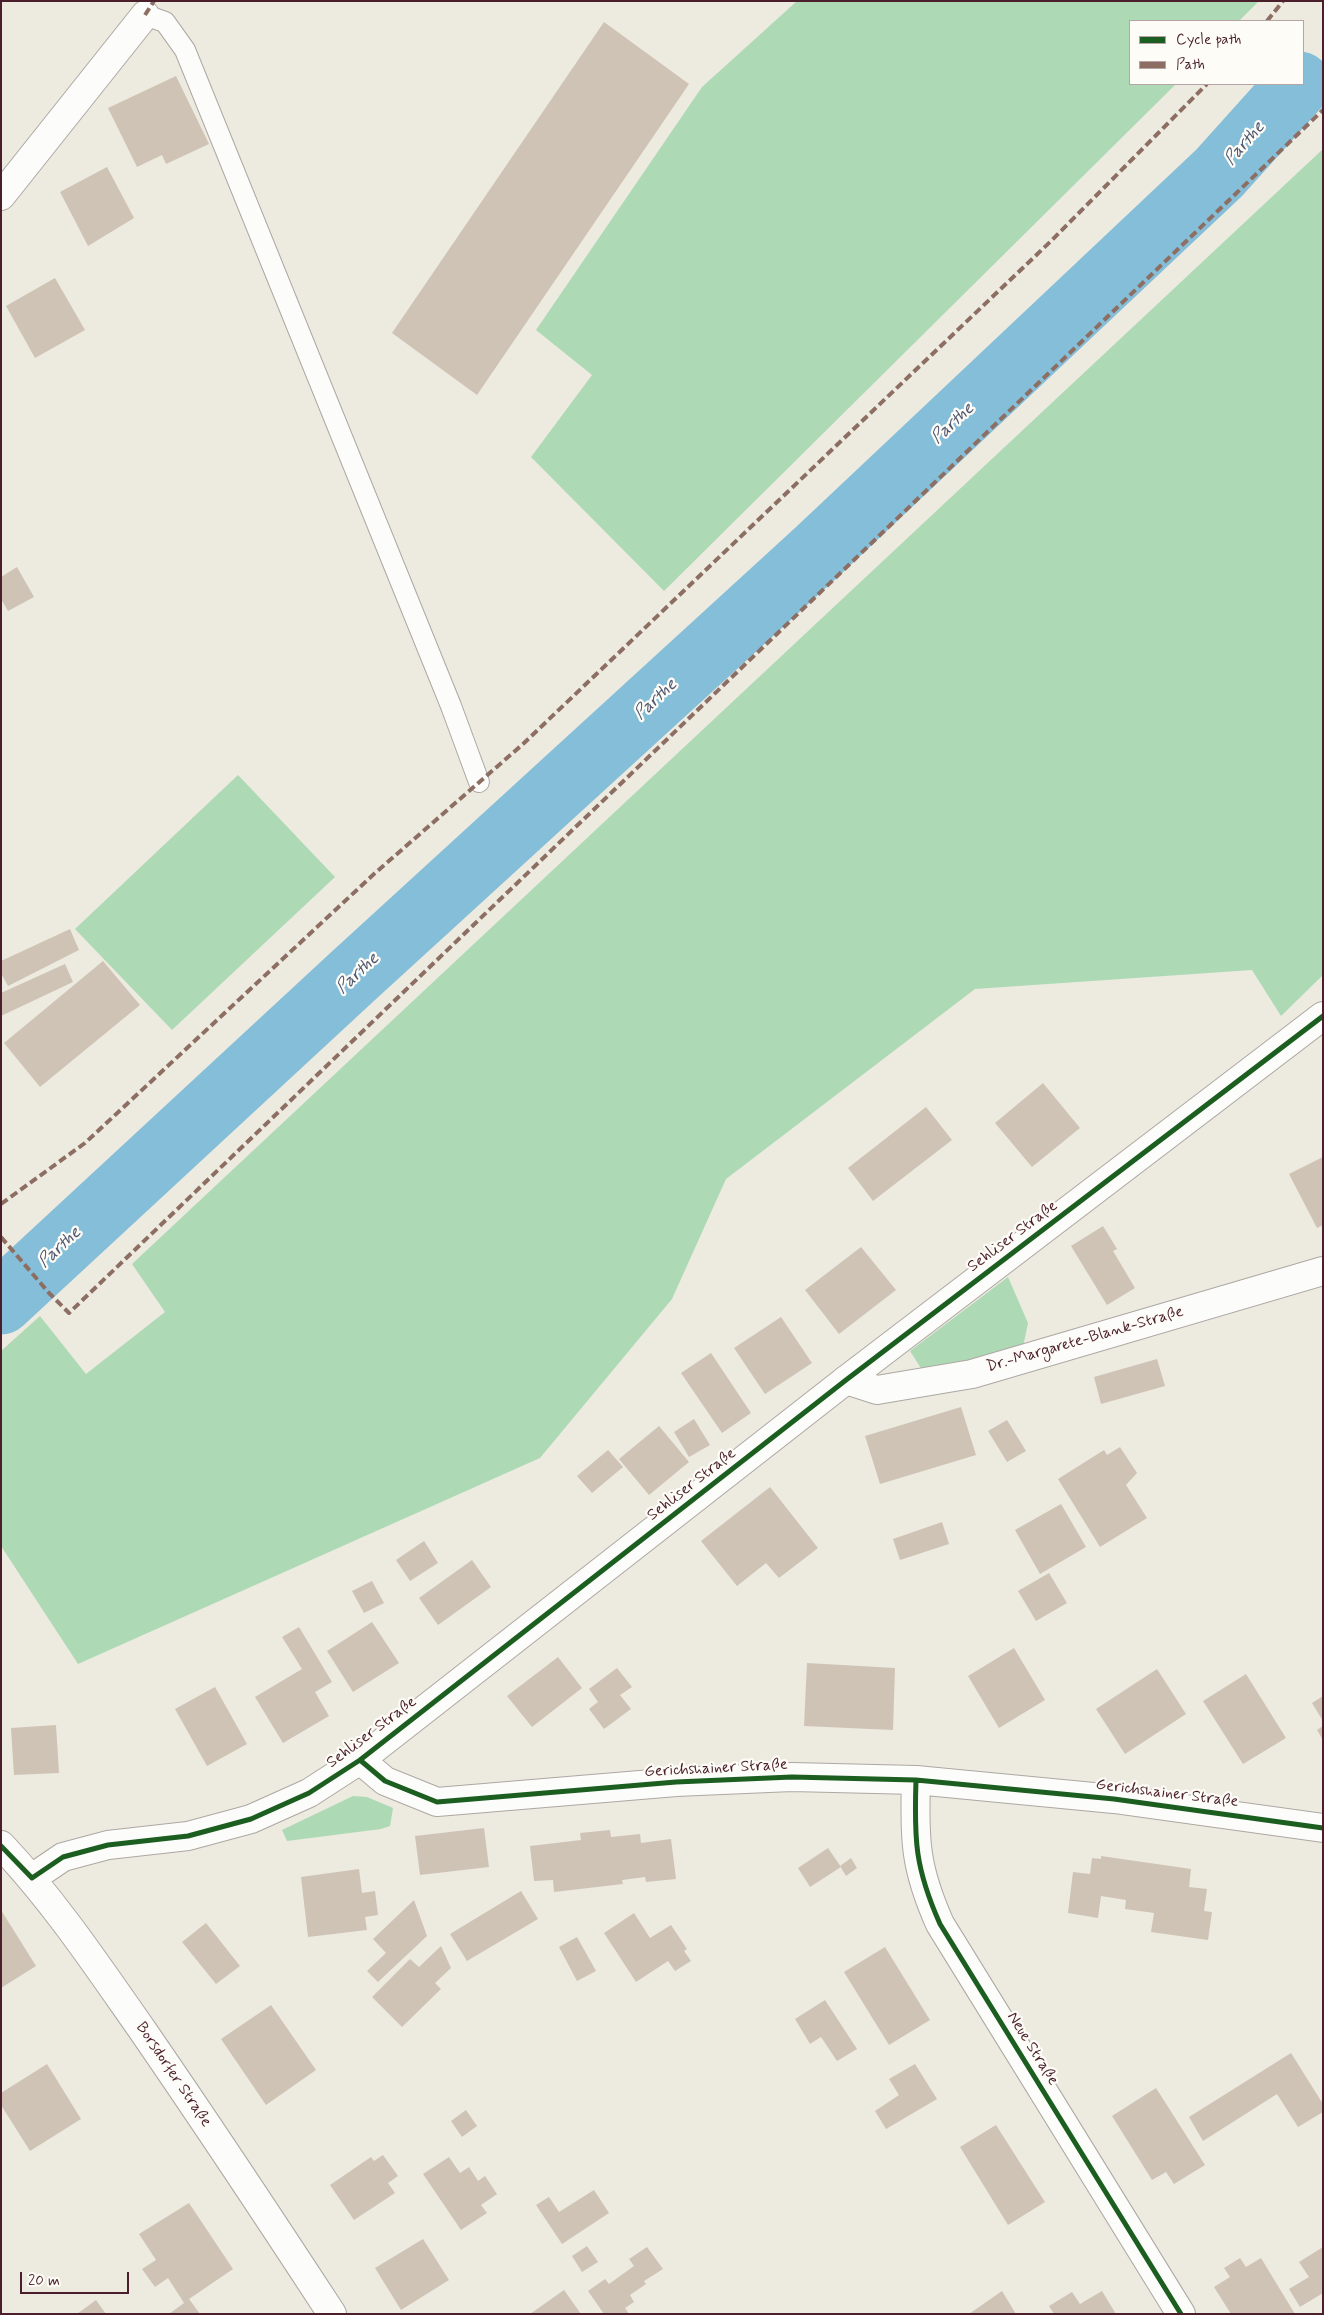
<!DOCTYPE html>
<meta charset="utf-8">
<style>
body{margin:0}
#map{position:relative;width:1324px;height:2315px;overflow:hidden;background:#edeae0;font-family:Mynerve,sans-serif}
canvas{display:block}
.frame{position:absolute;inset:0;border:2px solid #4a1f2b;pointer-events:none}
.legend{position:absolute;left:1129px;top:20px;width:175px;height:65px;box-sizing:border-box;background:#fdfcf7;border:1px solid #b5a4a5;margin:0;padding:6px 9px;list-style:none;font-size:15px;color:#4a1f2b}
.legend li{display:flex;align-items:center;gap:10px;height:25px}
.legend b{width:25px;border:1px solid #b5a4a5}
.scale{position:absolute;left:20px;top:2272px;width:109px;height:22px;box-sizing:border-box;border:2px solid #4a1f2b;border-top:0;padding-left:6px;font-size:15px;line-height:18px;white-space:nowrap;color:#4a1f2b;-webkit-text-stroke:4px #fdfcf7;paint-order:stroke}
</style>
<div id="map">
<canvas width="1324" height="2315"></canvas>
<div class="frame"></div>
<ul class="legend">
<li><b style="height:6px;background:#1b5e20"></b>Cycle path</li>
<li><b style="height:6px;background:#8d6e63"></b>Path</li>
</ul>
<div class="scale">20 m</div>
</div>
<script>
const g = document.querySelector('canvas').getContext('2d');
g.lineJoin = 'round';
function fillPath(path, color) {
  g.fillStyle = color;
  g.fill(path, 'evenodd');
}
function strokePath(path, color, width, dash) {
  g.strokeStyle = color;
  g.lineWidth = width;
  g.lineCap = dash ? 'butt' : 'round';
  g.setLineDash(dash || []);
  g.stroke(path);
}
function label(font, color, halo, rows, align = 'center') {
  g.font = font + ' Mynerve,sans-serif';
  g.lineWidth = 4.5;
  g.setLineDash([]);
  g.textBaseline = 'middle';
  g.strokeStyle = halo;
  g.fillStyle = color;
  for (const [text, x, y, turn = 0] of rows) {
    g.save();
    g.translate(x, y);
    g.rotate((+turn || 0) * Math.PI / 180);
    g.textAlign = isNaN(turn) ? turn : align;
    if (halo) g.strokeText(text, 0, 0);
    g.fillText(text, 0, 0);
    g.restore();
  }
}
const green = new Path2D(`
 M797 1H1259L1239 21H1130V84H1176L664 591 531 457 592 375 536 330 702 87Z
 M1323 149V975L1281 1016 1252 970 975 989 726 1179 672 1299 540 1458 78 1664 1 1546V1351L40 1316 86 1374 165 1312 132 1264Z
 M238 775 335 877 172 1030 75 929Z
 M1008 1277 1028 1323 1023 1347 924 1373 910 1351Z
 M353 1796 367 1797 393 1808 390 1826 381 1829 287 1841 282 1830Z`);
const river = new Path2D(`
 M1 1302 351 978 818 551 1219 173 1299 84`);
const building = new Path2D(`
 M604 22 689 84 477 395 392 333Z
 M176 76 209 144 166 164 162 155 137 167 108 108Z
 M107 167 134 218 88 246 60 192Z
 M55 278 85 330 35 358 6 306Z
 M17 567 34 597 8 611 1 599V577Z
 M70 929 79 950 8 986 1 973V961Z
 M103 961 140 1005 40 1087 4 1043Z
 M65 964 73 982 1 1016V993Z
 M1043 1083 1080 1128 1032 1167 995 1123Z
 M926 1107 952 1140 873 1201 848 1168Z
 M1323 1157V1225L1317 1228 1289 1174Z
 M1103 1226 1117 1249 1113 1251 1135 1288 1107 1305 1071 1246Z
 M861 1247 896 1290 839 1334 805 1290Z
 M781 1317 812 1363 765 1394 734 1348Z
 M711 1353 751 1413 722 1433 681 1373Z
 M1157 1359 1165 1386 1101 1404 1094 1377Z
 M961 1407 976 1455 880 1484 865 1436Z
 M694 1419 710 1445 689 1457 674 1432Z
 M1007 1420 1026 1451 1007 1462 988 1431Z
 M659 1426 689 1462 649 1495 619 1459Z
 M1120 1447 1137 1473 1126 1485 1147 1518 1100 1547 1058 1479 1104 1450 1107 1455Z
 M608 1450 623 1467 592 1493 577 1476Z
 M770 1487 818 1548 779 1578 766 1563 737 1586 701 1541Z
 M1061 1504 1086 1547 1040 1574 1015 1530Z
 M942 1522 949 1544 900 1560 893 1539Z
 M424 1541 438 1563 410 1581 396 1560Z
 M472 1560 491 1587 438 1625 419 1598Z
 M1049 1573 1067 1603 1036 1621 1018 1591Z
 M372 1581 384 1603 364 1613 352 1591Z
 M372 1622 399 1663 353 1692 327 1651Z
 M299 1627 332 1682 315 1692 329 1716 283 1743 255 1697 302 1669 282 1637Z
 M1014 1648 1045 1700 999 1728 968 1676Z
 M558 1657 582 1688 532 1727 507 1696Z
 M807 1663 895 1668 893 1730 804 1726Z
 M617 1668 632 1687 620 1695 631 1709 604 1729 589 1709 598 1702 589 1689Z
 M1157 1669 1186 1714 1125 1754 1096 1709Z
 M1246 1674 1286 1738 1243 1764 1203 1701Z
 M215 1687 247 1744 207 1766 175 1709Z
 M1323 1696V1721L1312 1703Z
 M56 1725 59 1773 14 1775 11 1728Z
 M1323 1726V1740L1317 1730Z
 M484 1828 489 1867 420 1875 415 1836Z
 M610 1830 611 1837 640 1834 641 1843 671 1839 676 1879 646 1882 645 1877 622 1880 623 1884 554 1892 553 1880 534 1881 530 1846 581 1840 580 1833Z
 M828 1848 841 1867 810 1887 798 1868Z
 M1101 1856 1191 1869 1189 1887 1207 1889 1204 1911 1212 1912 1208 1940 1151 1932 1154 1913 1125 1909 1126 1900 1101 1896 1098 1918 1068 1913 1073 1872 1090 1874 1092 1858 1101 1859Z
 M851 1858 857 1868 846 1876 840 1866Z
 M359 1869 362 1893 375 1891 378 1915 365 1917 367 1930 308 1937 301 1877Z
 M521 1891 538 1919 467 1961 450 1934Z
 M414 1900 427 1936 378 1982 367 1971 386 1953 373 1939Z
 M1 1910 36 1966 1 1988Z
 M634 1913 650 1938 671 1925 687 1949 684 1951 691 1961 675 1971 668 1961 636 1982 604 1933Z
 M206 1923 240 1966 216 1984 182 1942Z
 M577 1937 596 1971 577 1981 559 1947Z
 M441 1946 451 1968 435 1983 441 1989 402 2027 372 1997 410 1959 419 1967Z
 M885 1947 930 2020 889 2045 844 1972Z
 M825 2000 857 2049 837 2061 821 2037 810 2044 795 2019Z
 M271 2005 316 2070 266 2105 221 2039Z
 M1291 2053 1323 2104V2112L1298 2127 1277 2094 1203 2141 1189 2117Z
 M47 2064 81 2119 30 2151 1 2105V2093Z
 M915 2064 937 2099 886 2129 875 2111 899 2095 889 2079Z
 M1156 2088 1205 2165 1174 2184 1166 2172 1152 2180 1112 2116Z
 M466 2110 477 2126 462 2137 451 2121Z
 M996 2125 1045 2202 1008 2225 960 2147Z
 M383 2155 398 2176 388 2183 395 2193 354 2220 330 2185 371 2157 374 2161Z
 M449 2157 460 2173 469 2167 478 2181 485 2176 497 2194 481 2205 487 2213 461 2230 423 2174Z
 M594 2190 609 2213 562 2244 536 2205 549 2197 559 2212Z
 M189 2203 233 2269 189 2299 200 2314H169L184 2303 168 2278 155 2287 142 2269 156 2260 139 2234Z
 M423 2239 449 2280 401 2310 375 2268Z
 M587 2246 598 2262 582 2272 572 2256Z
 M647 2247 663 2269 644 2281 646 2284 630 2295 634 2302 625 2308 629 2314H604L588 2291 605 2279 609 2284 634 2266 629 2259Z
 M1323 2247V2293L1300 2307 1289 2289 1309 2277 1299 2262Z
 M1240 2258 1246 2267 1261 2258 1295 2314H1231L1214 2287 1230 2277 1224 2268Z
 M564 2290 581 2314H530Z
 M1002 2291 1016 2314H969Z
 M1102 2291 1116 2314H1054L1049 2306 1072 2292 1080 2304Z
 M96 2300 106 2314H77Z`);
const lane = new Path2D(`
 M145 15 165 22 185 50 451 706 479 782`);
const street = new Path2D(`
 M1 196 145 15
 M846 1380 877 1390 972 1374 1323 1271
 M360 1760 385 1781 437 1802 676 1782 792 1777 916 1780 1114 1799 1323 1828
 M916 1780C914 1840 915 1868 940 1924L1181 2314`);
const secondary = new Path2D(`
 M1 1845C55 1902 98 1967 143 2031 207 2124 270 2219 332 2314
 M32 1878 63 1857 108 1845 188 1836 251 1819 309 1793 360 1760 846 1380 1323 1016`);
const quiet = new Path2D(`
 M145 15 154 1
 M1267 21 1283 1
 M1 1204 85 1143 374 874 523 744 1050 242 1207 84
 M1 1237 49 1293 69 1313 1323 110`);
const cycleway = new Path2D(`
 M360 1760 385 1781 437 1802 676 1782 792 1777 916 1780 1114 1799 1323 1828
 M916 1780C914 1840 915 1868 940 1924L1181 2314
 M1 1846 32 1878 63 1857 108 1845 188 1836 251 1819 309 1793 360 1760 846 1380 1323 1016`);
const streetNames = [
 ["Sehliser Straße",1013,1237,-37],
 ["Dr.-Margarete-Blank-Straße",1085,1340,-16],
 ["Sehliser Straße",692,1485,-38],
 ["Sehliser Straße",372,1733,-37],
 ["Gerichshainer Straße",716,1769,-3],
 ["Gerichshainer Straße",1167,1794,7],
 ["Neue Straße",1032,2049,58],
 ["Borsdorfer Straße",173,2075,56]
];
const waterNames = [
 ["Parthe",1245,144,-49],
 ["Parthe",953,424,-43],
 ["Parthe",656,700,-43],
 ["Parthe",358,974,-43],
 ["Parthe",60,1248,-43]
];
fillPath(green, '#addab5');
strokePath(river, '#85bed8', 65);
fillPath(building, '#cfc3b5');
strokePath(lane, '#aea7a3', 22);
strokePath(street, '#aea7a3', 30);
strokePath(secondary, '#aea7a3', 30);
strokePath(lane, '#fcfcfa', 20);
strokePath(street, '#fcfcfa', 28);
strokePath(secondary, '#fcfcfa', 28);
strokePath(quiet, '#8d6e63', 4, [8, 4]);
strokePath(cycleway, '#1b5e20', 5);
label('16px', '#4a1f2b', '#fdfcf7', streetNames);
label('italic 18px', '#50576f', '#fdfcf7', waterNames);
</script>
